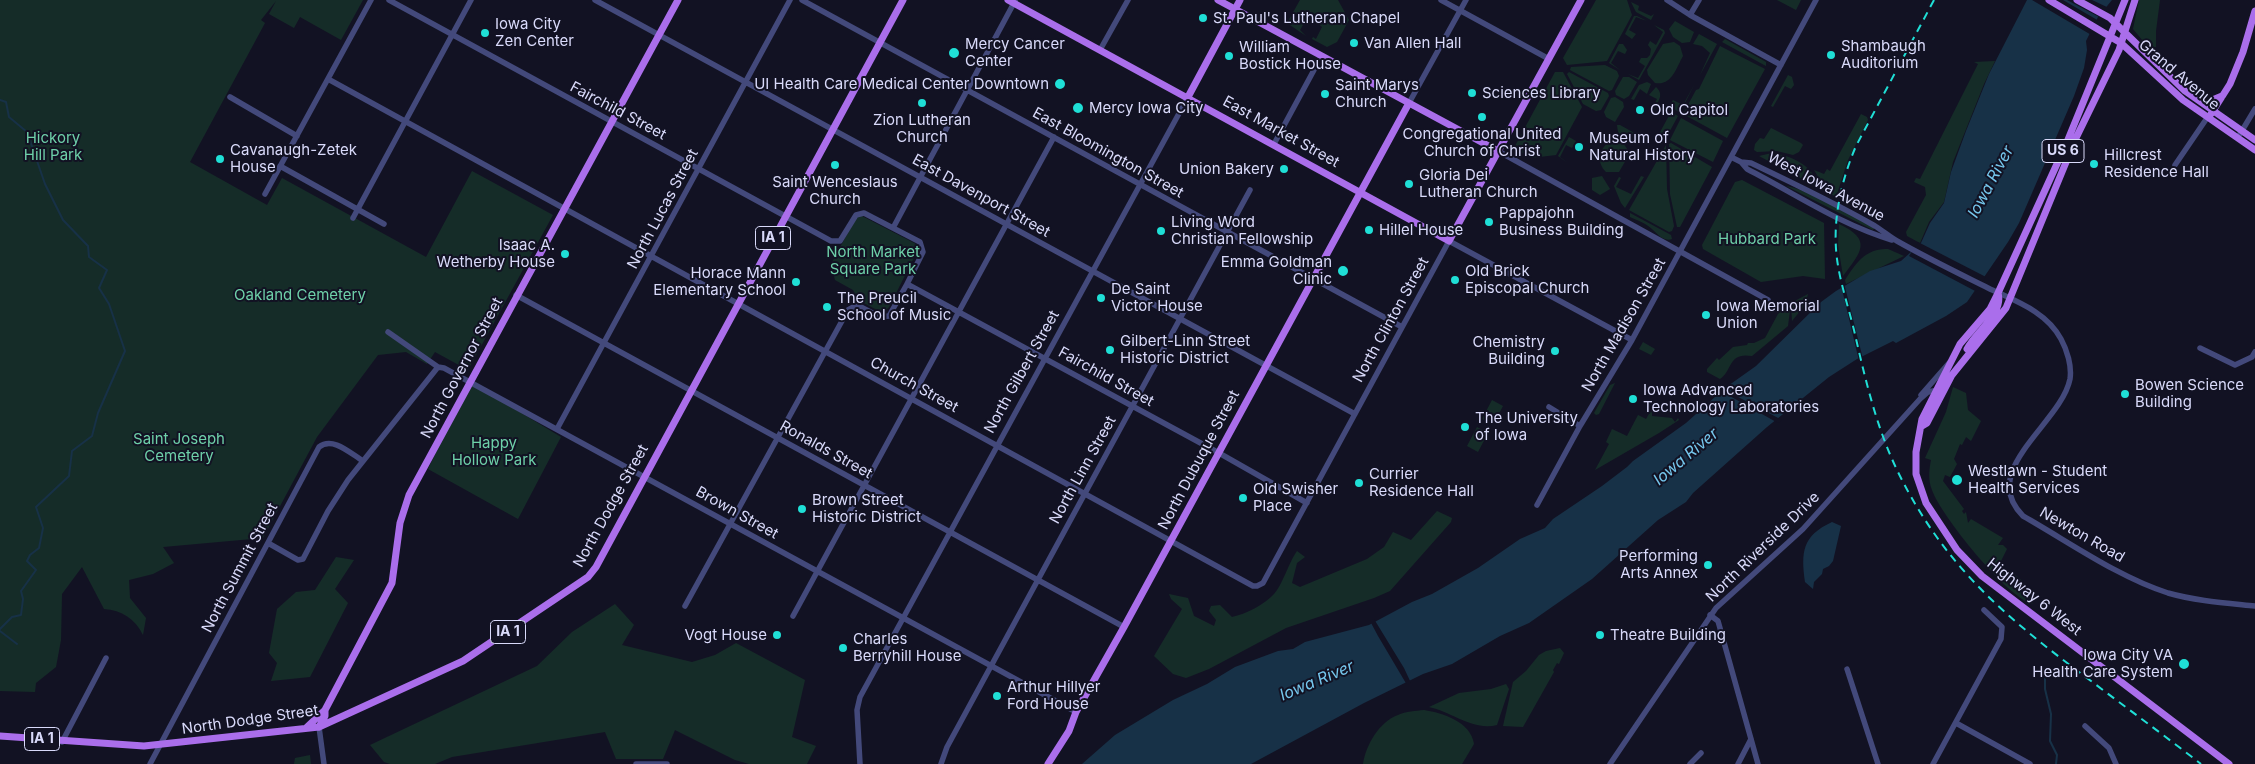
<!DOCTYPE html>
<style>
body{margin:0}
canvas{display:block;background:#121223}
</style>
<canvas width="2255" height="764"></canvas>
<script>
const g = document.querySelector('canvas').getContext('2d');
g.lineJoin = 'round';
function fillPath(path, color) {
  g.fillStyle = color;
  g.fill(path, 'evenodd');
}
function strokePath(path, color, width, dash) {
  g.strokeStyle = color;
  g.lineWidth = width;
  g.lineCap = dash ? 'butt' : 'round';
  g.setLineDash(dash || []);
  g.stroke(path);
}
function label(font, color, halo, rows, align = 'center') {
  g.font = font + ' Inter,sans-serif';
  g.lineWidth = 4;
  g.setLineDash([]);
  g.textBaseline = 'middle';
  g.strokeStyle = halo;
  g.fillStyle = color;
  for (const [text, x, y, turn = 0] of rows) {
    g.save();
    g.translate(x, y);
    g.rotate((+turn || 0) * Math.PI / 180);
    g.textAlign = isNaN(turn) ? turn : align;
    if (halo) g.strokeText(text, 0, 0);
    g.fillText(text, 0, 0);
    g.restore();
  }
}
const green = new Path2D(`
 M0 0H363L341 40 300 17 294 28 269 14 276 1 261 20 265 23 190 162 267 205 282 178 426 257 472 171 553 215 468 370 435 352 427 364 406 352 378 355 317 437 263 538 163 547 174 563 153 574 129 580 130 598 146 618 143 635C135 619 122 610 104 609L82 567 62 594 61 640 56 667 36 683 35 692 0 691Z
 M1300 0H1338L1349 20 1337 42 1327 47 1312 39 1313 37 1316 39 1322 27 1315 21 1306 20 1300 30 1306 36 1287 23Z
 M1596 0H1627L1632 15 1607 61 1567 65 1563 58Z
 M1777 0H1801L1796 10Z
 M2139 0H2160L2156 31V47H2148L2133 29Z
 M1631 2 1639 6 1638 10 1651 16 1654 14 1651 20 1636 12Z
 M1634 16H1637L1647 21 1636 17 1629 30 1636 34 1632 39 1625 34Z
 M1675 21 1694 32 1690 42 1682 43 1673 37 1669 29Z
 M1654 25 1664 30 1665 33 1639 80 1628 74 1638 78 1645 66 1639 62 1641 58H1647L1650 55 1651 49 1648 45 1650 41 1656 45 1663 32Z
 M1699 34 1717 44 1700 75 1710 53 1702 46 1693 44Z
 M1725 39 1766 62V66L1722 42Z
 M1674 42 1680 46 1683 56C1676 68 1672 86 1655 83L1648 75 1647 70 1663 44Z
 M1619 44H1623L1627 50 1625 54 1618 51 1611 63 1620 70 1609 63Z
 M1720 46 1765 69 1727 138 1683 114 1696 90 1699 89Z
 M1995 61 1984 84 1953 162 1944 202 1929 222 1920 243 1907 236 1906 232 1926 195 1925 187 1914 182 1916 178 1920 179 1978 64 1974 62Z
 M1605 65 1617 71 1619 76 1612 90 1609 91 1570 70 1571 67Z
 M1555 72H1563L1582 107 1556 155 1531 158 1516 149 1517 147 1515 146Z
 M1569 72 1608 93 1609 96 1601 110 1596 111 1583 104 1567 74Z
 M1788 75 1792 77 1794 85 1791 89 1785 86 1773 107 1771 106Z
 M1623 77H1629L1637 82 1629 96 1624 99 1616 95 1615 91Z
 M1647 82 1651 84 1647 94 1640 89 1634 100 1631 99 1639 85Z
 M1694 85 1680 113 1670 106 1673 100 1683 105Z
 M1656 87C1666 96 1655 104 1654 111L1652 109 1657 99 1649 95Z
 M1615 97 1623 102 1624 107 1615 122 1606 117 1604 112 1611 98Z
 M1671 112 1678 116 1666 138 1659 134Z
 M1861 114 1867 117 1868 120 1848 160 1836 197 1827 192 1814 170 1824 174 1827 169 1830 171Z
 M1681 118 1723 141 1713 162 1670 140Z
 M1617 125H1620L1638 135V138C1626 147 1618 139 1617 125Z
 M1771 128 1801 143 1803 145 1799 152 1793 155 1777 151 1757 152 1754 150 1755 144 1760 138 1764 139Z
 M1569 137 1576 141 1572 148 1566 145 1560 157 1568 163 1558 156Z
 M1610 141 1623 143 1630 153 1619 172H1606C1596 162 1599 149 1610 141Z
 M1671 143 1712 167 1680 227H1677L1670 194 1669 144Z
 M1666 145 1667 189 1674 226 1672 231 1669 232 1629 210Z
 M1772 153C1793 156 1811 165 1820 186L1817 187 1759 156Z
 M1602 176 1610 189 1600 195 1592 190V178Z
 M1641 176 1644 177 1625 208 1621 203 1614 186 1619 177 1621 178 1616 187 1631 194Z
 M1742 180 1824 223 1825 279 1803 276 1761 282 1703 249 1702 245 1735 182Z
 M1786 186C1817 192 1847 213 1874 228L1873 230Z
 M1630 213 1671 235 1672 239C1663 242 1658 234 1652 229 1647 224 1637 220 1630 217Z
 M860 215 916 244 919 248 889 307 885 311H879L858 300 853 290 835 280 831 264 856 218Z
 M1839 224C1873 240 1861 252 1843 276L1838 245Z
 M1888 249 1904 256 1846 284 1845 280C1856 263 1866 248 1888 249Z
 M1808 294 1805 305 1792 321 1791 303Z
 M1788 304 1790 310 1788 326 1752 356C1728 352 1733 370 1720 379L1707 372V369L1717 358 1719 360 1733 347 1747 345 1748 343H1754L1765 338 1778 314Z
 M1643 342 1655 349 1651 355 1639 349Z
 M470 382 561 437 518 519 428 469Z
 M1615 383 1599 414 1596 415 1594 413 1610 385Z
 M1953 387 1966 393 1968 410 1981 421 1971 441 1966 437 1962 445 1960 444 1954 459 1957 464 1950 477 1945 475 1943 481 1964 509 1962 511 1964 514 1966 512 1968 523 1971 519 2003 538 1998 545H2003L2007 549 1999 565C2014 574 2029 582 2035 600L2032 604C2007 597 1941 516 1932 490 1928 480 1929 470 1931 460L1925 458 1946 412Z
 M1492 400 1503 406 1493 425 1482 419Z
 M1652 409V416L1672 418 1675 422 1678 418 1679 420 1659 433 1595 470 1609 444 1606 442 1612 429 1627 436 1638 415 1646 419Z
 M1477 427 1488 433 1478 452 1467 446Z
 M1437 511 1452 518 1451 522 1390 591 1374 598 1286 628 1209 669 1186 678 1173 674 1154 656 1182 609 1171 599 1169 594 1188 598 1194 616 1214 626 1216 620 1209 611 1211 606 1220 605 1232 617C1246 614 1264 605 1274 594 1282 586 1289 562 1297 551L1305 557 1297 563 1292 583 1300 587 1367 559 1384 547 1393 532 1411 540Z
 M336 557 354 560 335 589 348 603 310 677 271 681 277 663 269 653 277 609 296 592 315 590Z
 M615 604 634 625 622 645 692 662 715 655 736 643 805 680 792 737 816 746 807 764H749L735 760 675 730 663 759H616L605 732 452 757 435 764H390L384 762 370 745 537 666 572 632Z
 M1560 648 1564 653 1559 664 1557 663 1553 670 1554 672 1523 727 1503 726 1513 682 1526 671 1539 655 1546 651Z
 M1506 684 1509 689 1497 725C1473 731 1452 712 1429 707L1459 693 1491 689Z
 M1424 710C1443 713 1471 722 1474 744L1462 764H1363C1366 745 1379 722 1398 715 1406 711 1416 711 1424 710Z
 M310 755 311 764H294L295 758Z`);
const water = new Path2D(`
 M2027 0H2112L2098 17 2086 41 2087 50 2084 68 2074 96 2019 223 2008 242 1967 302 1946 316 1896 343 1893 341 1857 359 1829 377 1767 427 1693 493 1686 502 1658 520 1592 579 1529 623 1500 636 1452 664 1423 674 1364 703 1251 764H1082L1115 735 1173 700 1207 684 1235 667 1278 651 1293 649 1305 642 1369 625 1412 602 1432 594 1478 568 1520 539 1545 528 1553 519 1602 486 1627 467 1633 461 1686 423 1725 388 1756 366 1821 302 1836 291 1870 271 1901 261 1921 243 1930 223 1944 203 1951 172 1966 131 1989 74Z
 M1832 522 1841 526 1833 561 1829 566 1823 569 1822 574 1814 582 1813 589 1805 582C1801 552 1802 536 1832 522Z`);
const pier = new Path2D(`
 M2032 0H2063L2099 21 2093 36Z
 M2067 0H2092L2109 8 2101 18Z
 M1918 242 1986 277 1977 292 1909 256Z
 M1844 283 1863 359 1859 361 1841 285Z
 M1721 388 1782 420 1778 423 1719 390Z
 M1374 619 1404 668 1411 683 1407 685 1378 636 1370 621Z`);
const stream = new Path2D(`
 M0 100 6 102 9 117 27 132 45 184 63 220 88 246 89 257 107 270 99 288 109 304 125 351 98 413 92 436 72 451 69 476 36 507 43 528 39 548 30 555 27 561 36 570 21 591 23 599 21 615 12 617 0 629
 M0 631 17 644
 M2045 674V689L2051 714 2050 741 2057 755 2056 764`);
const minor = new Path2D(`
 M389 0 831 241H840L856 215 864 213 920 242 923 252 907 284 1219 453 1307 503
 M595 0 1355 414
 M802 0 1402 327
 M1441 0 1549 59
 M1667 0 1690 15 1781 65
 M1690 15 1699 0
 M1100 50 1128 0
 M328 79 1253 586H1257L1263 583 1449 241 1632 340
 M230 97 297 136
 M1409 103 1466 0
 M2240 134 2255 109
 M1274 144 1321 57
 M1498 151 1768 300
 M1731 157 1741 162 1747 169C1794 193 1841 225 1892 240
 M1741 162 1751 163C1793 183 1835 203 1875 226 1883 231 1890 237 1897 241 1927 258 1958 273 1988 288 2015 301 2046 311 2061 339 2067 350 2072 366 2070 379 2061 424 1977 470 2023 516 2069 542 2118 577 2168 593 2196 601 2226 603 2255 606
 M2175 165 2207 118
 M280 166 384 224
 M265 194 371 0
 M353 218 471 0
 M893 228 1015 1
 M516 295 1124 627
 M388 332 438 367 444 368 1076 712
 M2200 348 2235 365 2252 357 2255 352
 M1921 395 1949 363
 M1549 407 1580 426
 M557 429 790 0
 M1537 505 1580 426 1632 340 1816 0
 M268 543 298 560 303 559 328 511 348 480 438 367
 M685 606 848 310 857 305 880 317 889 316 907 284
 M1710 615 1718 621 1758 764
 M793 616 1054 137
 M1847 669 1878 764
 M1956 723 2030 764
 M2085 726 2109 748 2116 764
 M319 727 324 764
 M62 742 106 658
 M150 764 319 447C333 436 351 454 363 461
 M636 764H667
 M860 764 857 710 860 697 1188 97
 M941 764 947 747 1250 190
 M1610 764 1716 608 1803 529 1920 399 1928 392 1938 390
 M1690 764 1701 753
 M1738 764 1751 739
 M1933 764 2001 639 2002 627 1984 610`);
const major = new Path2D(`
 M1008 0 1449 241 1581 0
 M1218 0 1498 151
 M2049 0 2121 43 2183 100 2255 150
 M2077 0 2110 18 2185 91 2255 140
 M2125 0 2067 142 1998 293 1990 309 1960 344 1922 419 1916 452V474L1926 503 1957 550 1982 576 2229 764
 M1188 97 1240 0
 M2199 99 2210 101 2222 96
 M2211 114 2230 84 2243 52 2255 11
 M1967 349C1976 331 2004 314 1998 293
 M1922 426 1927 423 1952 375 2006 308 2076 138 2119 50 2135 0
 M319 727 325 716V710L392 583 400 523 409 495 678 0
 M306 728 325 710
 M0 736 144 746 319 727 463 661 588 577 596 567 903 0
 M1048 764 1069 731 1076 712 1124 627 1409 103`);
const rail = new Path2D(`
 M1934 0 1856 146C1841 181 1832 221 1837 259 1840 282 1848 306 1854 330 1865 378 1876 427 1898 472 1945 568 2008 619 2091 681 2128 709 2165 736 2201 764`);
const markers = [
 [1203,18,5,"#1fdfd6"],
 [485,33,5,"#1fdfd6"],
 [1354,43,5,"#1fdfd6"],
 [954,53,6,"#1fdfd6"],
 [1831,55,5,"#1fdfd6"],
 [1229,56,5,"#1fdfd6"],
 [1060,84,6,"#1fdfd6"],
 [1472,93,5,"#1fdfd6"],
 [1325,94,5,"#1fdfd6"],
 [922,103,5,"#1fdfd6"],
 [1078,108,6,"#1fdfd6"],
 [1640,110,5,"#1fdfd6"],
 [1482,117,5,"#1fdfd6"],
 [1579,147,5,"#1fdfd6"],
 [220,159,5,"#1fdfd6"],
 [2094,164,5,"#1fdfd6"],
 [835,165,5,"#1fdfd6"],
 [1284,169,5,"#1fdfd6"],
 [1409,184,5,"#1fdfd6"],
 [1489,222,5,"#1fdfd6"],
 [1369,230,5,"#1fdfd6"],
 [1161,231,5,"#1fdfd6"],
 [565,254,5,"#1fdfd6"],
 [1343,271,6,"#1fdfd6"],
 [1455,280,5,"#1fdfd6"],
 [796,282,5,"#1fdfd6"],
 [1101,298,5,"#1fdfd6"],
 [827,307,5,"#1fdfd6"],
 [1706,315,5,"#1fdfd6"],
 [1110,350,5,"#1fdfd6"],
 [1555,351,5,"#1fdfd6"],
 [2125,394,5,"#1fdfd6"],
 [1633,399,5,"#1fdfd6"],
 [1465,427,5,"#1fdfd6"],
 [1957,480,6,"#1fdfd6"],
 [1359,483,5,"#1fdfd6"],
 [1243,498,5,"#1fdfd6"],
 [802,509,5,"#1fdfd6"],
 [1708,565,5,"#1fdfd6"],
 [777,635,5,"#1fdfd6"],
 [1600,635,5,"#1fdfd6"],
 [843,648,5,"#1fdfd6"],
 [2184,664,6,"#1fdfd6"],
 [997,696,5,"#1fdfd6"]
];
const shields = [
 [2063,151,42],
 [773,238,35],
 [508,632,35],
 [42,739,35]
];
const shieldNames = [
 ["US 6",2063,151],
 ["IA 1",773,238],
 ["IA 1",508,632],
 ["IA 1",42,739]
];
const poiNames = [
 ["St. Paul's Lutheran Chapel",1213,18],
 ["Iowa City",495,24],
 ["Zen Center",495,41],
 ["Van Allen Hall",1364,43],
 ["Mercy Cancer",965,44],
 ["Center",965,61],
 ["Shambaugh",1841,46],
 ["Auditorium",1841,63],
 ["William",1239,47],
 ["Bostick House",1239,64],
 ["UI Health Care Medical Center Downtown",1049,84,"right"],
 ["Saint Marys",1335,85],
 ["Church",1335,102],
 ["Sciences Library",1482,93],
 ["Mercy Iowa City",1089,108],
 ["Old Capitol",1650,110],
 ["Zion Lutheran",922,120,"center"],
 ["Church",922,137,"center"],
 ["Congregational United",1482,134,"center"],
 ["Church of Christ",1482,151,"center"],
 ["Museum of",1589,138],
 ["Natural History",1589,155],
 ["Cavanaugh-Zetek",230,150],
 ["House",230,167],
 ["Hillcrest",2104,155],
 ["Residence Hall",2104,172],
 ["Union Bakery",1274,169,"right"],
 ["Gloria Dei",1419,175],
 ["Lutheran Church",1419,192],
 ["Saint Wenceslaus",835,182,"center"],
 ["Church",835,199,"center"],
 ["Pappajohn",1499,213],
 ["Business Building",1499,230],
 ["Living Word",1171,222],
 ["Christian Fellowship",1171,239],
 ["Hillel House",1379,230],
 ["Isaac A.",555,245,"right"],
 ["Wetherby House",555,262,"right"],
 ["Emma Goldman",1332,262,"right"],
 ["Clinic",1332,279,"right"],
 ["Old Brick",1465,271],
 ["Episcopal Church",1465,288],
 ["Horace Mann",786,273,"right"],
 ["Elementary School",786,290,"right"],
 ["De Saint",1111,289],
 ["Victor House",1111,306],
 ["The Preucil",837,298],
 ["School of Music",837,315],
 ["Iowa Memorial",1716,306],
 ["Union",1716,323],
 ["Gilbert-Linn Street",1120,341],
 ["Historic District",1120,358],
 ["Chemistry",1545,342,"right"],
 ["Building",1545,359,"right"],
 ["Bowen Science",2135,385],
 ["Building",2135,402],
 ["Iowa Advanced",1643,390],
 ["Technology Laboratories",1643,407],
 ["The University",1475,418],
 ["of Iowa",1475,435],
 ["Westlawn - Student",1968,471],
 ["Health Services",1968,488],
 ["Currier",1369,474],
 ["Residence Hall",1369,491],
 ["Old Swisher",1253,489],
 ["Place",1253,506],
 ["Brown Street",812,500],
 ["Historic District",812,517],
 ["Performing",1698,556,"right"],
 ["Arts Annex",1698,573,"right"],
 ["Vogt House",767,635,"right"],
 ["Theatre Building",1610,635],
 ["Charles",853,639],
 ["Berryhill House",853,656],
 ["Iowa City VA",2173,655,"right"],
 ["Health Care System",2173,672,"right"],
 ["Arthur Hillyer",1007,687],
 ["Ford House",1007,704]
];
const streetNames = [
 ["Grand Avenue",2179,75,40],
 ["Fairchild Street",618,111,28],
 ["East Market Street",1281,132,29],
 ["East Bloomington Street",1108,153,29],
 ["West Iowa Avenue",1826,187,28],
 ["East Davenport Street",981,196,29],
 ["North Lucas Street",663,209,-62],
 ["North Clinton Street",1391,320,-61],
 ["North Madison Street",1624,325,-60],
 ["North Governor Street",462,368,-62],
 ["North Gilbert Street",1022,372,-61],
 ["Fairchild Street",1106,377,29],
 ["Church Street",914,385,29],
 ["Ronalds Street",826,450,29],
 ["North Dubuque Street",1199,460,-62],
 ["North Linn Street",1083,470,-61],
 ["North Dodge Street",611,506,-61],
 ["Brown Street",737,513,29],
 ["Newton Road",2082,535,30],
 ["North Riverside Drive",1763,547,-44],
 ["North Summit Street",240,568,-62],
 ["Highway 6 West",2034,597,38],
 ["North Dodge Street",250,720,-8]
];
const parkNames = [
 ["Hickory",53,138],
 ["Hill Park",53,155],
 ["Hubbard Park",1767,239],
 ["North Market",873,252],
 ["Square Park",873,269],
 ["Oakland Cemetery",300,295],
 ["Saint Joseph",179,439],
 ["Cemetery",179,456],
 ["Happy",494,443],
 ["Hollow Park",494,460]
];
const waterNames = [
 ["Iowa River",1991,182,-62],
 ["Iowa River",1686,457,-40],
 ["Iowa River",1317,681,-23]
];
fillPath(green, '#152c28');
fillPath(water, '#173147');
fillPath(pier, '#121223');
strokePath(stream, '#173147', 2);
strokePath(minor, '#43497b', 5.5);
strokePath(major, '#aa6eeb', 7);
strokePath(rail, '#1fdfd6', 2, [8, 6]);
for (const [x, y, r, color] of markers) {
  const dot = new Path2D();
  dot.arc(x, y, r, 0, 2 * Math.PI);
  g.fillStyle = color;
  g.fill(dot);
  strokePath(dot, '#121223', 2);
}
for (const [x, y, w] of shields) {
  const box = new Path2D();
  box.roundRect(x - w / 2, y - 11.5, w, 23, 4);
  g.fillStyle = '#121223';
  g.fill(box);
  strokePath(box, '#d9dafa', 1);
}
label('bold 14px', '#d9dafa', null, shieldNames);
label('15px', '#d9dafa', '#121223', poiNames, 'left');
label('15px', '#d9dafa', '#121223', streetNames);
label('15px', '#6ed0a9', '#121223', parkNames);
label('italic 16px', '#75c6ec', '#121223', waterNames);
</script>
